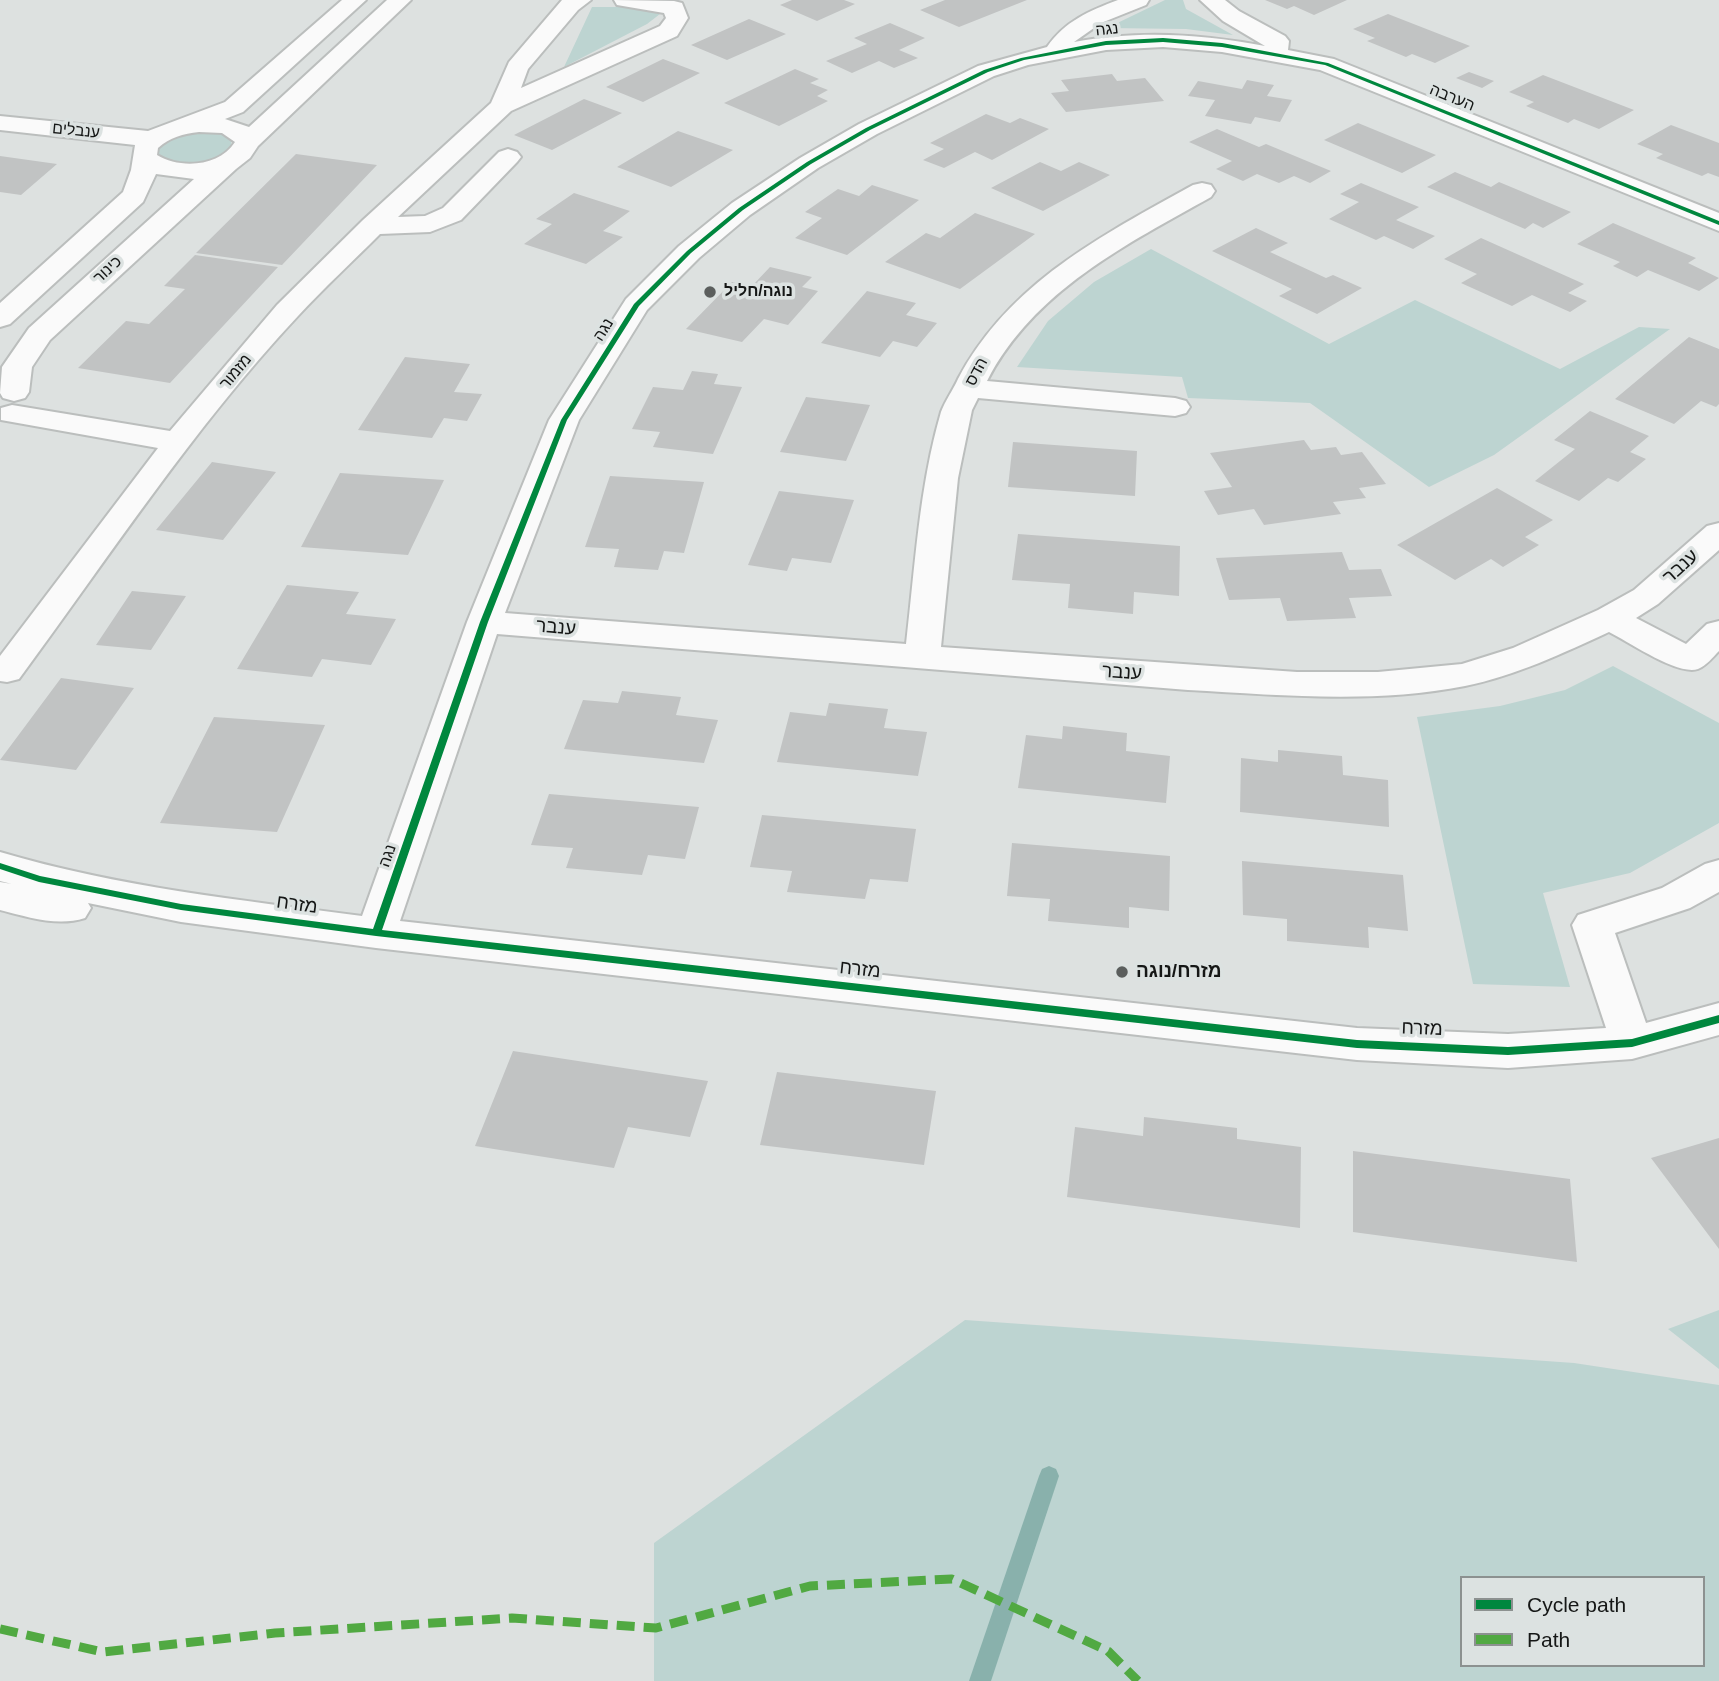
<!DOCTYPE html>
<meta charset="utf-8">
<style>
body{margin:0}
#map{position:relative;width:1719px;height:1681px;overflow:hidden;background:#dde1e0;font-family:Arial,sans-serif}
canvas{display:block}
.legend{position:absolute;left:1460px;top:1576px;width:245px;height:91px;box-sizing:border-box;background:#dce2e1;border:2px solid #8c9190;margin:0;padding:9px 12px;list-style:none;font-size:21px;color:#151716}
.legend li{display:flex;align-items:center;gap:14px;height:35px}
.legend b{width:35px;border:2px solid #8c9190}
</style>
<div id="map">
<canvas width="1719" height="1681"></canvas>
<ul class="legend">
<li><b style="height:9px;background:#00873e"></b>Cycle path</li>
<li><b style="height:9px;background:#51a942"></b>Path</li>
</ul>
</div>
<script>
const g = document.querySelector('canvas').getContext('2d');
g.lineJoin = 'round';
function fillPath(path, color) {
  g.fillStyle = color;
  g.fill(path, 'evenodd');
}
function strokePath(path, color, width, dash) {
  g.strokeStyle = color;
  g.lineWidth = width;
  g.lineCap = dash ? 'butt' : 'round';
  g.setLineDash(dash || []);
  g.stroke(path);
}
function label(font, color, halo, rows, align = 'center') {
  g.font = font + ' Arial,"Noto Sans Hebrew",sans-serif';
  g.lineWidth = 7;
  g.setLineDash([]);
  g.textBaseline = 'middle';
  g.strokeStyle = halo;
  g.fillStyle = color;
  for (const [text, x, y, turn = 0] of rows) {
    g.save();
    g.translate(x, y);
    g.rotate((+turn || 0) * Math.PI / 180);
    g.textAlign = isNaN(turn) ? turn : align;
    if (halo) g.strokeText(text, 0, 0);
    g.fillText(text, 0, 0);
    g.restore();
  }
}
const green = new Path2D(`
 M1165 0H1183L1186 9 1233 35 1186 29 1107 28Z
 M592 7H632L660 14 647 24 564 67Z
 M185 131H218L231 139C237 166 172 169 157 154L159 144Z
 M1151 249 1329 344 1415 300 1560 369 1639 327 1670 329 1494 455 1429 487 1310 403 1188 398 1182 377 1017 367 1048 321 1094 282Z
 M1613 666 1719 723V823L1630 873 1543 893 1570 987 1473 984 1417 717 1500 706 1565 690Z
 M1719 1310V1369L1668 1329Z
 M965 1320 1574 1363 1719 1385V1681H654V1543ZM1462 1578H1703V1665H1462Z`);
const stream = new Path2D(`
 M1049 1466 1056 1469 1059 1476 991 1681H969L1039 1476 1042 1469Z`);
const building = new Path2D(`
 M792 0H844L855 4 817 21 780 5Z
 M945 0H1027L959 27 920 10Z
 M1265 0H1347L1314 15 1294 6 1287 9Z
 M1388 14 1470 46 1435 63 1412 54 1406 57 1367 41 1375 38 1353 29Z
 M749 19 786 34 727 60 691 45Z
 M890 23 925 38 899 50 918 58 894 68 879 61 852 73 826 61 867 44 854 38Z
 M663 59 700 73 643 102 606 87Z
 M795 69 819 79 810 83 828 90 817 96 828 101 779 126 724 103Z
 M1469 72 1494 81 1482 88 1456 78Z
 M1112 74 1117 81 1145 78 1164 101 1066 112 1051 93 1069 91 1061 80Z
 M1543 75 1634 110 1599 129 1574 119 1568 123 1526 106 1534 102 1509 92Z
 M1247 80 1274 85 1267 96 1292 100 1280 122 1255 117 1251 124 1205 116 1215 100 1188 96 1198 81 1242 89Z
 M584 99 622 113 552 150 514 135Z
 M986 114 1010 123 1020 118 1049 129 992 160 975 152 944 168 923 160 944 149 930 143Z
 M1358 123 1436 155 1402 173 1324 140Z
 M1671 125 1719 143V177L1708 173 1702 176 1656 158 1663 154 1637 144Z
 M1217 129 1259 147 1266 144 1331 171 1310 183 1294 176 1279 183 1257 174 1243 181 1216 169 1232 161 1189 142Z
 M678 131 733 150 671 187 617 167Z
 M296 154 377 165 282 265 196 253Z
 M0 156 57 164 21 195 0 192Z
 M1040 162 1061 171 1079 162 1110 175 1043 211 991 188Z
 M1455 172 1491 187 1499 182 1571 212 1543 228 1533 223 1525 229 1427 187Z
 M1361 183 1419 207 1396 220 1435 236 1413 249 1384 236 1376 240 1329 219 1359 202 1340 194Z
 M872 185 919 200 847 255 795 238 822 218 805 212 838 189 859 196Z
 M574 193 630 211 603 231 623 237 586 264 524 244 552 224 536 219Z
 M975 213 1035 234 960 289 885 262 926 233 940 238Z
 M1613 223 1696 258 1688 263 1719 278 1699 291 1648 270 1637 277 1613 266 1620 262 1577 244Z
 M1256 228 1288 243 1270 252 1326 278 1333 275 1362 288 1317 314 1279 296 1292 289 1212 251Z
 M1481 238 1584 284 1568 293 1587 301 1570 312 1532 295 1512 306 1461 283 1477 274 1444 259Z
 M195 255 278 267 170 383 78 368 126 321 149 324 185 289 164 286Z
 M770 267 812 277 802 287 818 291 788 325 764 319 742 342 686 329 732 282 752 286Z
 M867 291 916 303 906 315 937 323 917 347 893 341 880 357 821 343Z
 M1689 337 1719 349V404L1716 407 1701 401 1674 424 1615 399Z
 M405 357 470 364 454 392 482 394 467 421 444 418 432 438 358 430Z
 M692 371 718 374 714 384 742 387 713 454 653 447 660 432 632 429 653 387 683 390Z
 M806 397 870 405 846 461 780 452Z
 M1590 411 1649 436 1630 452 1646 459 1618 482 1608 478 1579 501 1535 481 1575 449 1554 440Z
 M1304 440 1311 450 1336 447 1341 455 1362 452 1386 484 1359 488 1366 498 1333 502 1341 514 1264 525 1254 509 1218 515 1204 491 1232 487 1210 453Z
 M1013 442 1137 451 1135 496 1008 487Z
 M212 462 276 472 223 540 156 530Z
 M340 473 444 480 408 555 301 547Z
 M610 476 704 482 684 553 664 551 658 570 614 567 619 549 585 547Z
 M1497 488 1553 520 1525 537 1539 545 1503 567 1491 559 1455 580 1397 545Z
 M779 491 854 500 831 563 792 558 787 571 748 565Z
 M1018 534 1180 546 1179 596 1134 592 1133 614 1068 608 1070 584 1012 580Z
 M1342 552 1349 570 1381 569 1392 596 1349 598 1356 618 1287 621 1280 598 1229 600 1216 558Z
 M287 585 359 592 346 614 396 619 371 665 322 659 312 677 237 669Z
 M132 591 186 596 151 650 96 645Z
 M61 678 134 688 76 770 0 760Z
 M622 691 681 697 676 715 718 720 704 763 564 749 583 700 618 703Z
 M829 703 888 709 884 728 927 732 918 776 777 762 790 712 826 716Z
 M214 717 325 725 277 832 160 823Z
 M1063 726 1127 733 1126 751 1170 756 1166 803 1018 788 1026 735 1062 739Z
 M1278 750 1342 756 1343 775 1388 780 1389 827 1240 812 1241 758 1278 762Z
 M549 794 699 807 685 859 648 855 642 875 566 868 573 848 531 845Z
 M762 815 916 829 908 882 870 879 865 899 787 892 792 871 750 867Z
 M1012 843 1170 856 1169 911 1129 907V928L1048 921 1050 899 1007 896Z
 M1242 861 1403 875 1408 931 1368 927 1369 948 1287 941V919L1243 915Z
 M513 1051 708 1081 690 1137 628 1127 614 1168 475 1146Z
 M777 1072 936 1091 924 1165 760 1145Z
 M1144 1117 1237 1128V1139L1301 1147 1300 1228 1067 1197 1075 1127 1143 1136Z
 M1719 1138V1249L1651 1158Z
 M1353 1151 1570 1179 1577 1262 1353 1232Z`);
const minor = new Path2D(`
 M342 0H366L243 112 225 119 249 127 387 0H411L258 146 250 158 236 169 50 340 32 367 29 392 25 398 14 401 3 398 0 393 2 367 29 328 194 179 156 174 143 202 10 324 0 327V303L123 192 131 170 135 145 0 130V116L148 131 225 102ZM199 132 222 133 235 142C219 167 180 169 157 155L158 148C170 137 183 134 199 132Z
 M562 0H591L578 10 528 69 521 88 660 26 666 18 664 13 617 5 614 0 674 1 682 3 688 18 677 36 511 111 398 217 425 216 443 208 499 152 508 149 517 152 521 157 517 162 461 220 430 232 380 234C353 261 324 288 298 316 194 427 109 557 19 679L7 682 0 681V656L158 448 1 420V408L12 405 170 431 277 305 363 220 491 103 509 62Z
 M1118 0H1149L1146 5 1101 23 1074 42C1139 30 1201 34 1265 46L1223 21 1200 0H1225L1239 11 1285 36 1289 41 1288 50 1334 59 1719 213V231L1320 70 1222 52 1163 47 1106 50 1028 65 994 76 877 134 818 168 750 215 699 258 647 310 579 420 505 613 906 644C915 568 919 487 941 412 945 401 953 390 958 379 1009 283 1101 236 1193 185L1202 183 1211 185 1215 191 1211 197C1127 244 1033 291 987 381L1175 398 1186 401 1190 407 1186 413 1175 416 978 398 972 410 958 478 941 647 1297 672H1378L1462 664 1513 648 1598 610 1634 590 1707 526 1719 523V550L1658 604 1636 618 1686 644 1707 624 1719 621V651C1713 657 1706 666 1698 669 1678 676 1629 642 1609 632 1563 653 1515 676 1465 686 1374 704 1279 695 1188 690L497 634 400 921 1357 1028 1508 1034 1606 1028 1572 925 1578 915 1662 888 1705 864 1719 860V892L1690 908 1615 933 1646 1023 1719 1003V1035L1632 1059 1508 1068 1357 1060 376 948 181 922 88 903 91 908 85 918C57 927 28 917 0 910V882L12 884 0 881V852C118 887 240 900 362 916L467 622 549 420 626 299 679 246 732 203 800 158 859 124 978 66 1047 47C1065 21 1089 11 1118 0Z`);
const quiet = new Path2D(`
 M0 1629 103 1652 275 1633 512 1618 656 1628 810 1586 952 1579 1108 1651 1138 1681`);
const cycleway = new Path2D(`
 M1163 38 1222 43 1328 63 1719 221V225L1325 65 1222 47 1163 42 1106 45 1024 60 988 72 870 130 811 164 743 210 691 253 639 306 567 420 488 622 382 930 1357 1040 1508 1047 1632 1039 1719 1015V1023L1632 1047 1508 1055 1357 1048 376 936 181 910 39 882 0 869V863L40 876 181 904 373 929 480 622 561 420 634 304 687 251 739 208 807 162 866 128 984 70 1021 58 1106 41Z`);
const markers = [
 [710,292,7,"#5b5e5d"],
 [1122,972,7,"#5b5e5d"]
];
const farStreetnames = [
 ["נגה",1107,30,-6],
 ["הערבה",1452,98,22],
 ["ענבלים",76,131,6],
 ["כינור",108,270,-43],
 ["נגה",604,330,-58],
 ["מזמור",236,372,-50],
 ["הדס",977,372,-62],
 ["נגה",388,856,-71]
];
const farPoinames = [
 ["נוגה/חליל",724,292]
];
const streetNames = [
 ["ענבר",1681,567,-42],
 ["ענבר",556,628,5],
 ["ענבר",1122,673,4],
 ["מזרח",297,905,8],
 ["מזרח",860,970,6],
 ["מזרח",1422,1029,2]
];
const poiNames = [
 ["מזרח/נוגה",1136,972]
];
fillPath(green, '#bdd4d1');
fillPath(stream, '#89b1ac');
fillPath(building, '#c1c3c3');
strokePath(minor, '#bbbebd', 4);
fillPath(minor, '#fafafa');
strokePath(quiet, '#51a942', 9, [18, 9]);
fillPath(cycleway, '#00873e');
for (const [x, y, r, color] of markers) {
  const dot = new Path2D();
  dot.arc(x, y, r, 0, 2 * Math.PI);
  g.fillStyle = color;
  g.fill(dot);
  strokePath(dot, '#dce2e1', 2.5);
}
label('16px', '#151716', '#dce2e1', farStreetnames);
label('bold 16px', '#151716', '#dce2e1', farPoinames, 'left');
label('19px', '#151716', '#dce2e1', streetNames);
label('bold 19px', '#151716', '#dce2e1', poiNames, 'left');
</script>
